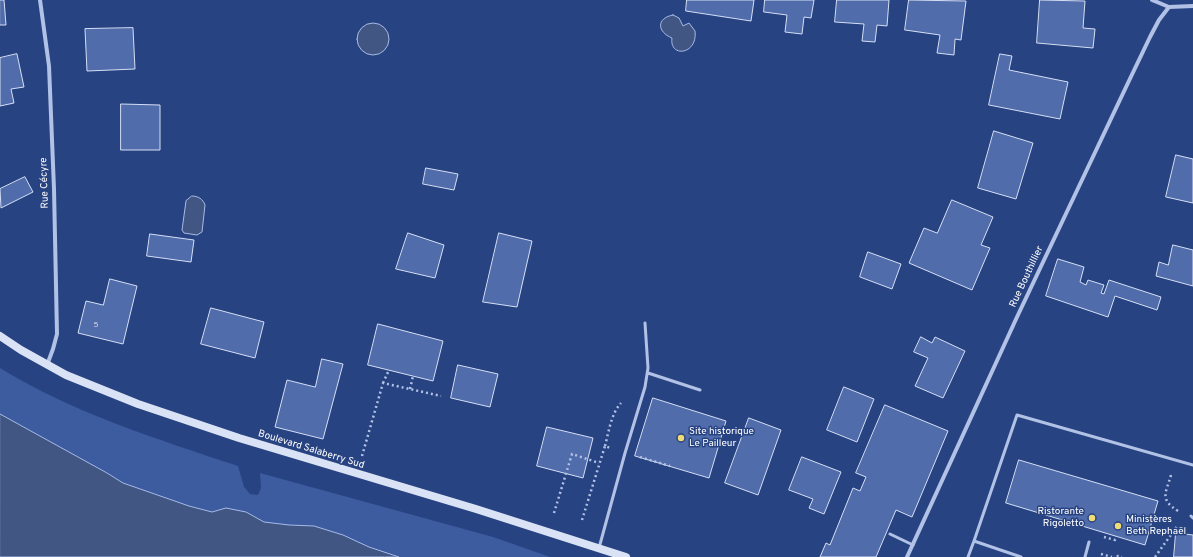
<!DOCTYPE html>
<meta charset="utf-8">
<style>
body{margin:0}
canvas{display:block;background:#284382}
</style>
<canvas width="1193" height="557"></canvas>
<script>
const g = document.querySelector('canvas').getContext('2d');
g.lineJoin = 'round';
function fillPath(path, color) {
  g.fillStyle = color;
  g.fill(path, 'evenodd');
}
function strokePath(path, color, width, dash) {
  g.strokeStyle = color;
  g.lineWidth = width;
  g.lineCap = dash ? 'butt' : 'round';
  g.setLineDash(dash || []);
  g.stroke(path);
}
function label(font, color, halo, rows, align = 'center') {
  g.font = font + ' Overpass,sans-serif';
  g.lineWidth = 3;
  g.setLineDash([]);
  g.textBaseline = 'middle';
  g.strokeStyle = halo;
  g.fillStyle = color;
  for (const [text, x, y, turn = 0] of rows) {
    g.save();
    g.translate(x, y);
    g.rotate((+turn || 0) * Math.PI / 180);
    g.textAlign = isNaN(turn) ? turn : align;
    if (halo) g.strokeText(text, 0, 0);
    g.fillText(text, 0, 0);
    g.restore();
  }
}
const green = new Path2D(`
 M0 368C73 413 157 439 238 466L244 487 250 494 258 495 261 488 260 473 493 537 550 557H399L369 547 342 535 314 526 289 525 264 522 246 512 226 508 212 512 189 506 123 483 107 473 0 414Z`);
const water = new Path2D(`
 M673 15 679 18 683 26 689 23 695 31C698 55 669 58 672 38 657 32 656 18 673 15Z
 M357 39a16 16 0 1 1 32 0a16 16 0 1 1-32 0Z
 M192 196C198 196 203 199 205 205L202 232 197 235 184 233 182 230 186 201Z
 M0 414 107 473 123 483 189 506 212 512 226 508 246 512 264 522 289 525 314 526 343 535 369 547 399 557H0Z`);
const building = new Path2D(`
 M0 0H4L6 25H0Z
 M687 0H754L751 21 686 11Z
 M765 0H814L811 18 804 17 802 34 785 32 787 15 764 12Z
 M837 0H889L887 26 877 25 875 42 862 41 864 24 835 22Z
 M909 0 966 1 961 40 955 39 954 55 937 53 940 35 905 30Z
 M1040 0 1085 1 1083 28 1095 29 1093 48 1037 43Z
 M133 28 135 69 87 71 85 29Z
 M17 54 24 87 11 89 14 103 0 106V58Z
 M1000 54 1012 56 1009 70 1068 82 1060 119 989 105Z
 M121 104 160 105V150H121Z
 M994 131 1033 143 1016 199 978 188Z
 M1176 155 1193 159V203L1166 197Z
 M426 168 458 174 454 190 423 184Z
 M25 177 33 192 1 208 0 189Z
 M952 200 993 217 981 245 990 248 972 290 909 263 924 228 937 233Z
 M408 233 444 245 435 278 396 269Z
 M499 233 532 241 517 307 483 302Z
 M150 234 194 240 191 262 147 256Z
 M1173 245 1193 250V286L1156 276 1159 262 1168 265Z
 M868 252 901 264 892 289 860 277Z
 M1058 259 1084 267 1080 282 1086 285 1088 280 1104 285 1101 293 1104 294 1109 280 1161 297 1157 310 1115 296 1108 317 1046 296Z
 M110 279 137 286 123 344 78 333 86 301 103 305Z
 M211 308 264 322 255 358 201 344Z
 M378 324 443 341 433 381 368 365Z
 M921 337 932 343 935 337 965 351 943 398 915 386 928 358 914 352Z
 M322 359 343 364 323 439 275 427 287 380 315 387Z
 M458 365 498 374 490 407 451 398Z
 M844 387 874 399 857 442 827 430Z
 M653 398 726 421 709 478 635 456Z
 M885 405 948 431 912 517 896 510 876 557H820L826 543 830 545 853 488 860 491 866 477 856 473Z
 M749 418 781 430 758 495 725 483Z
 M547 427 593 438 583 478 537 466Z
 M802 457 841 472 824 514 809 508 813 499 789 490Z
 M1019 460 1158 501 1145 545 1006 503Z
 M1176 533 1193 535V557H1174Z`);
const path = new Path2D(`
 M383 383 389 370
 M410 389 413 376
 M605 446C609 431 611 414 621 403
 M362 456 383 383 441 396
 M640 457 670 466
 M1171 475C1166 493 1159 499 1178 511
 M554 513 572 454 599 463
 M582 520 605 446 610 448
 M1104 537 1115 540 1116 536
 M1101 554 1112 557
 M1117 557 1118 556 1122 557
 M1155 557 1178 525`);
const lane = new Path2D(`
 M648 373 700 390
 M1191 516 1193 518
 M890 534 913 545
 M599 548 625 453 645 387 648 368 645 323
 M968 557 974 541
 M1021 557 974 541 1017 415 1193 465
 M1085 557 1089 542`);
const street = new Path2D(`
 M40 0 49 66 54 189 57 334 53 349 47 365
 M1152 0 1169 7 1193 6
 M907 557 1017 317 1127 85 1150 37 1159 20 1169 7`);
const secondary = new Path2D(`
 M0 336 21 350 66 375 138 404 239 438 476 509 626 557`);
const markers = [
 [681,438,4,"#eedc77"],
 [1092,518,4,"#eedc77"],
 [1118,526,4,"#eedc77"]
];
const numberNames = [
 ["5",96,325]
];
const streetNames = [
 ["Rue Cécyre",45,183,-92],
 ["Rue Bouthillier",1027,277,-65],
 ["Boulevard Salaberry Sud",311,450,17]
];
const poiNames = [
 ["Site historique",689,432],
 ["Le Pailleur",689,444],
 ["Ristorante",1084,512,"right"],
 ["Rigoletto",1084,524,"right"],
 ["Ministères",1126,520],
 ["Beth Rephaël",1126,532]
];
fillPath(green, '#3d5b9f');
fillPath(water, '#425684');
strokePath(water, '#a6bbe7', 1);
fillPath(building, '#516cab');
strokePath(building, '#d4dff5', 1);
strokePath(path, '#b1c2e6', 2.5, [2, 3]);
strokePath(lane, '#b1c2e6', 3);
strokePath(street, '#b1c2e6', 4);
strokePath(secondary, '#dae3f6', 8);
for (const [x, y, r, color] of markers) {
  const dot = new Path2D();
  dot.arc(x, y, r, 0, 2 * Math.PI);
  g.fillStyle = color;
  g.fill(dot);
  strokePath(dot, '#284382', 1.5);
}
label('8px', '#d4daea', null, numberNames);
label('10px', '#fff', '#284382', streetNames);
label('10px', '#fff', '#284382', poiNames, 'left');
</script>
